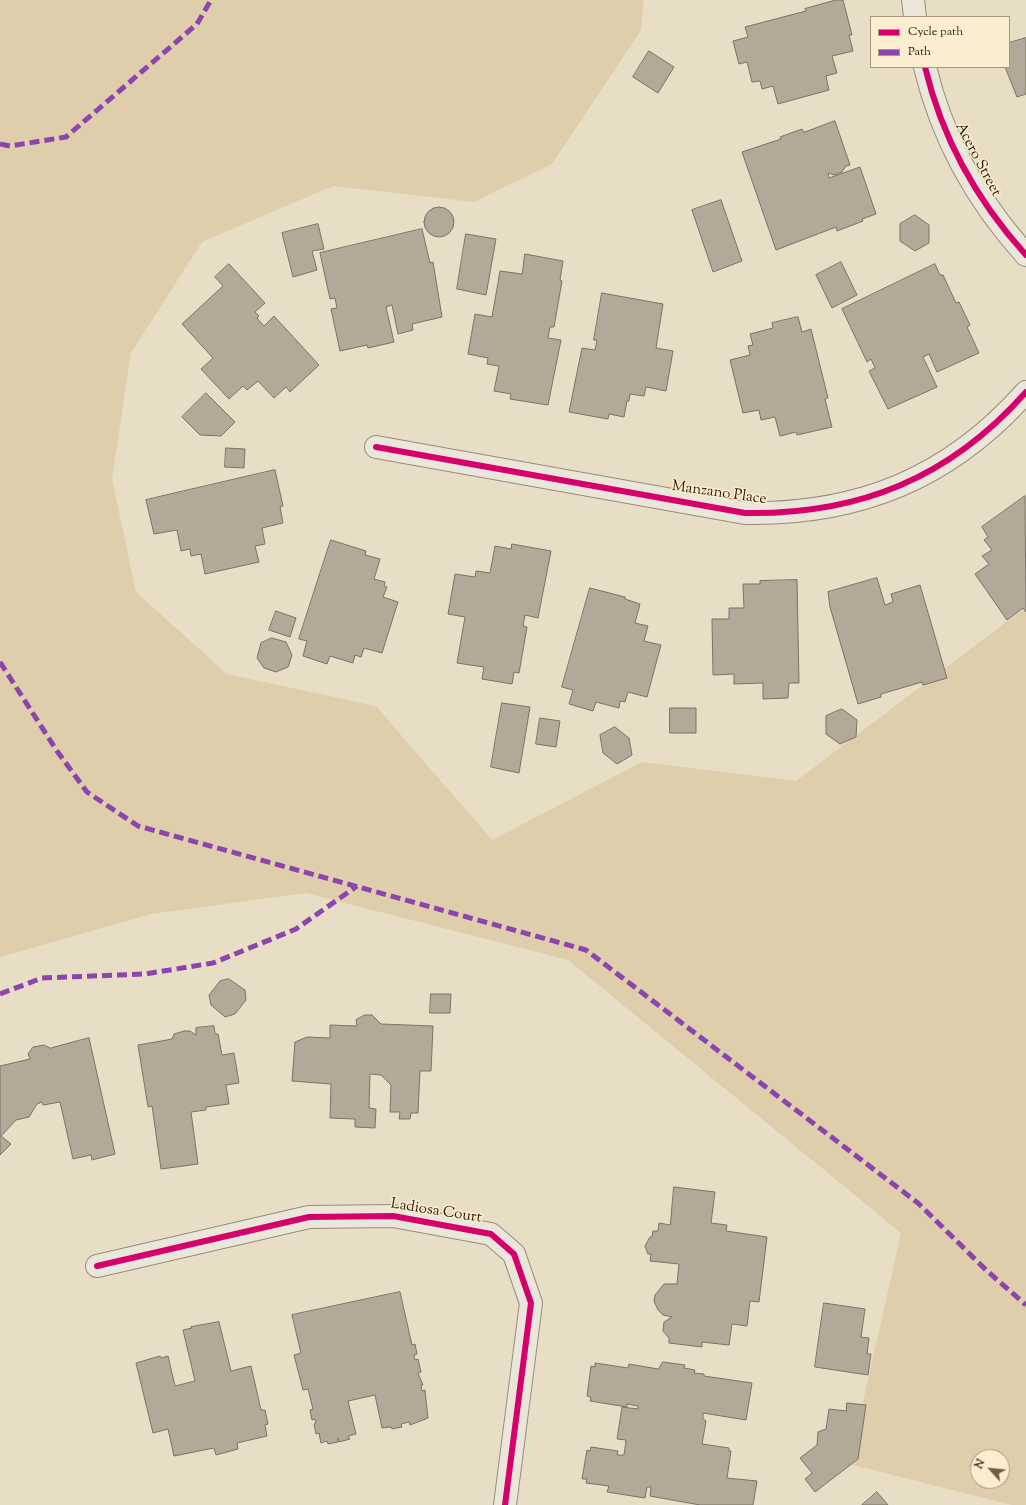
<!DOCTYPE html>
<style>
body{margin:0}
#map{position:relative;width:1026px;height:1505px;overflow:hidden;background:#e8dec5;font-family:"Sorts Mill Goudy",serif}
canvas{display:block}
.legend{position:absolute;left:870px;top:16px;width:140px;height:52px;box-sizing:border-box;background:#faedd0;border:1px solid #ab977e;margin:0;padding:5px 7px;list-style:none;font-size:12px;color:#341604}
.legend li{display:flex;align-items:center;gap:8px;height:20px}
.legend b{width:20px;border:1px solid #ab977e}
.north{position:absolute;left:970px;top:1449px;width:40px;height:40px;box-sizing:border-box;background:#faedd0;border:1px solid #ab977e;border-radius:50%;rotate:297deg;font-size:11px;font-weight:700;line-height:16px;text-align:center;color:#341604}
.north::after{content:'';display:block;margin:auto;width:14px;height:18px;background:#735c48;clip-path:polygon(50% 0,100% 100%,50% 72%,0 100%)}
</style>
<div id="map">
<canvas width="1026" height="1505"></canvas>
<ul class="legend">
<li><b style="height:5px;background:#d6006c"></b>Cycle path</li>
<li><b style="height:5px;background:#8e44ad"></b>Path</li>
</ul>
<div class="north">N</div>
</div>
<script>
const g = document.querySelector('canvas').getContext('2d');
g.lineJoin = 'round';
function fillPath(path, color) {
  g.fillStyle = color;
  g.fill(path, 'evenodd');
}
function strokePath(path, color, width, dash) {
  g.strokeStyle = color;
  g.lineWidth = width;
  g.lineCap = dash ? 'butt' : 'round';
  g.setLineDash(dash || []);
  g.stroke(path);
}
function label(font, color, halo, rows, align = 'center') {
  g.font = font + ' "Sorts Mill Goudy",serif';
  g.lineWidth = 3;
  g.setLineDash([]);
  g.textBaseline = 'middle';
  g.strokeStyle = halo;
  g.fillStyle = color;
  for (const [text, x, y, turn = 0] of rows) {
    g.save();
    g.translate(x, y);
    g.rotate((+turn || 0) * Math.PI / 180);
    g.textAlign = isNaN(turn) ? turn : align;
    if (halo) g.strokeText(text, 0, 0);
    g.fillText(text, 0, 0);
    g.restore();
  }
}
const green = new Path2D(`
 M0 0H644L641 30 552 164 474 202 333 186 202 242 131 353 112 479 136 592 227 674 376 706 492 840 642 762 796 781 1026 607V1505H1012L849 1464 901 1233 568 960 306 893 151 914 0 957ZM978 1457H1002V1481H978Z`);
const building = new Path2D(`
 M836 0H843L852 35H849L853 51 832 56 837 73 826 76 829 90 778 104 773 86 762 89 760 81 752 82 747 62 739 64 733 41 748 37 745 27 806 11 805 9Z
 M1026 38V94L1017 97 1005 67H1009V43Z
 M649 51 674 67 658 93 633 77Z
 M835 121 850 165 846 166 842 172 834 175 828 173 829 178 860 167 876 214 862 219 863 221 837 231 836 227 776 250 742 152 781 139 780 137 802 129 804 132Z
 M721 200 742 261 713 272 692 210Z
 M424 222a15 15 0 1 1 30 0a15 15 0 1 1-30 0Z
 M915 215 929 225V243L915 251 900 241V224Z
 M318 224 324 249 312 251 317 270 293 277 282 233Z
 M422 229 430 263 433 262 442 317 412 324 413 330 398 334 392 305 386 307 394 342 368 348 367 345 340 351 331 309 337 308 335 298 330 299 320 253Z
 M466 234 496 239 486 295 457 289Z
 M525 254 563 261 560 280 562 281 554 327H550L548 338 561 340 548 405 510 399 511 394 494 391 499 366 487 364 488 358 468 354 475 314 492 317 500 271 522 274Z
 M841 262 857 295 832 308 816 275Z
 M229 264 265 303 255 312 259 316 257 318 264 326 274 316 319 365 290 392 286 387 274 398 258 381 247 390 243 386 229 399 201 369 213 358 182 324 223 286 215 277Z
 M935 264 940 275H943L956 303 959 302 970 325 967 327 979 353 937 372 929 354 923 357 937 387 888 409 869 371 875 368 871 359 867 362 842 309Z
 M602 293 663 304 656 348 673 351 666 391 646 387 644 396 630 394 629 401H627L624 417 609 414 608 419 569 412 582 348 595 350 597 340H594Z
 M798 317 802 332 811 329 828 398 825 399 832 427 797 435 796 432 780 436 775 417 761 420 759 410 743 413 730 360 750 355 748 346 753 345 750 334 773 328 772 323Z
 M206 393 235 422 221 436 200 435 182 417Z
 M226 448 245 449 244 468 225 467Z
 M275 470 283 506 280 507 283 523 262 528 265 544 255 546 259 562 205 574 201 554 191 556 190 549 181 551 177 530 154 534 146 500Z
 M1025 496 1026 612 1023 608 1007 620 975 574 989 564 982 556 992 550 984 540 988 537 982 527Z
 M331 540 366 551 365 555 380 559 374 579 385 582 384 586 387 587 383 597 398 602 382 653 364 648 361 657 355 655 353 663 330 656 327 664 303 656 307 641 299 639Z
 M512 544 551 551 538 618 525 615 523 626 527 627 519 673 514 672 512 684 482 679 484 667 457 663 465 617 448 614 455 574 475 577 476 571 490 573 495 546 511 549Z
 M877 578 885 605 893 602 891 594 920 585 947 678 923 685 922 682 881 694V697L858 704 830 607 828 592Z
 M797 580 799 683H789L788 698 763 699V683L734 684V674L713 675 712 619H729V608H744L743 584H760V581Z
 M590 588 625 597V599L640 604 635 623 648 626 644 641 661 645 647 697 628 692 625 702 620 701 619 708 596 702 593 711 569 704 573 690 562 687Z
 M276 611 296 618 290 637 269 630Z
 M272 638 286 642 292 655 288 667 276 672 264 668 257 658 261 643Z
 M502 703 530 707 519 773 491 767Z
 M670 708H696V733H670Z
 M842 709 857 720 856 737 840 744 826 734V716Z
 M540 718 560 721 556 747 536 744Z
 M615 727 629 738 632 755 617 764 603 753 600 735Z
 M229 979 245 990 246 1000 235 1014 225 1017 211 1005 209 995 220 981Z
 M431 994H451L450 1013H430Z
 M365 1015H372L381 1024 433 1026 431 1071H420L418 1113H411L410 1119H399L400 1112H390L391 1085 381 1075 370 1074 369 1108 376 1109 375 1128 355 1127V1119L330 1118 331 1084 292 1081 295 1042 307 1037 330 1038V1025L357 1026 356 1020Z
 M214 1026 215 1034H218L222 1055 234 1053 239 1083 226 1085 229 1104 206 1107V1110L191 1112 198 1164 161 1169 152 1106 148 1107 138 1045 167 1040 172 1039 174 1034 184 1031H190L196 1035V1028Z
 M89 1038 115 1154 92 1160 91 1155 73 1159 60 1102 43 1105 42 1102 37 1104 29 1117 16 1120 1 1136 11 1144 0 1155V1066L30 1059 28 1054 33 1047 44 1045 50 1048Z
 M674 1187 715 1192 711 1223 727 1225 726 1231 767 1237 759 1302 750 1301 747 1326 732 1324 729 1345 702 1342V1347L669 1343V1338L663 1331 664 1322 672 1317 663 1315 658 1310 654 1301 655 1295 664 1284H677L679 1264 650 1261 651 1254H648L645 1246 650 1237H652L653 1231H658L659 1223 670 1225Z
 M400 1292 412 1345 415 1344 417 1354 414 1355 415 1360 418 1359 421 1372 418 1373 423 1385H421L422 1391 425 1390 428 1418 410 1425 409 1422 401 1424 402 1427 392 1429 391 1427 382 1428 375 1395 348 1401 356 1434 348 1436 350 1439 339 1442 338 1438V1442L328 1444 327 1441 321 1443 319 1433 316 1434 314 1424 316 1423 315 1419 312 1420 310 1410 313 1409 308 1389 303 1390 294 1355 301 1353 292 1315Z
 M824 1303 865 1309 861 1337 869 1338 867 1354H871L868 1375 815 1367Z
 M219 1322 231 1371 251 1366 261 1410H265L268 1424 265 1425 267 1436 237 1443 238 1449 216 1455 214 1448 174 1456 168 1429 153 1433 136 1363 160 1356 161 1358 168 1356 175 1386 195 1381 183 1330 192 1328 191 1327Z
 M663 1362 685 1365 684 1368 695 1370 694 1373 704 1374V1376L752 1383 746 1420 703 1413V1419L706 1421 702 1444 729 1448V1451H731L727 1478 757 1481 753 1505H700L650 1496 651 1487H647L645 1498 607 1492 609 1486 586 1483 587 1479H582L587 1450 590 1451 591 1447 618 1451 617 1455H624L626 1440 617 1439 622 1407 638 1409V1406L627 1404V1407L590 1401 591 1397 587 1396 591 1366 595 1367V1363L628 1368 629 1364 658 1369Z
 M847 1403 866 1405 858 1459 815 1492 805 1479 812 1473 800 1458 817 1445 818 1432 826 1429 829 1409 846 1411Z
 M877 1492 888 1505H862Z`);
const minor = new Path2D(`
 M913 0 915 17
 M925 67C942 138 977 201 1026 255
 M376 447 745 513C859 515 950 478 1026 392
 M97 1266 309 1217 393 1216 491 1234 514 1254 531 1303 505 1505`);
const quiet = new Path2D(`
 M0 144 10 146 66 137 197 24 211 0
 M0 662 57 751 87 792 138 826 586 950 918 1203 986 1270 1026 1305
 M0 994 42 978 145 974 213 963 296 929 357 886`);
const cycleway = new Path2D(`
 M925 67C942 138 977 201 1026 255
 M376 447 745 513C859 515 950 478 1026 392
 M97 1266 309 1217 393 1216 491 1234 514 1254 531 1303 505 1505`);
const streetNames = [
 ["Acero Street",977,160,62],
 ["Manzano Place",719,494,8],
 ["Ladiosa Court",436,1212,9]
];
fillPath(green, '#deceac');
fillPath(building, '#b3a998');
strokePath(building, '#7c7264', 1);
strokePath(minor, '#978d7c', 24);
strokePath(minor, '#ebe6da', 22);
strokePath(quiet, '#8e44ad', 5, [10, 5]);
strokePath(cycleway, '#d6006c', 6);
label('15px', '#341604', '#faedd0', streetNames);
</script>
